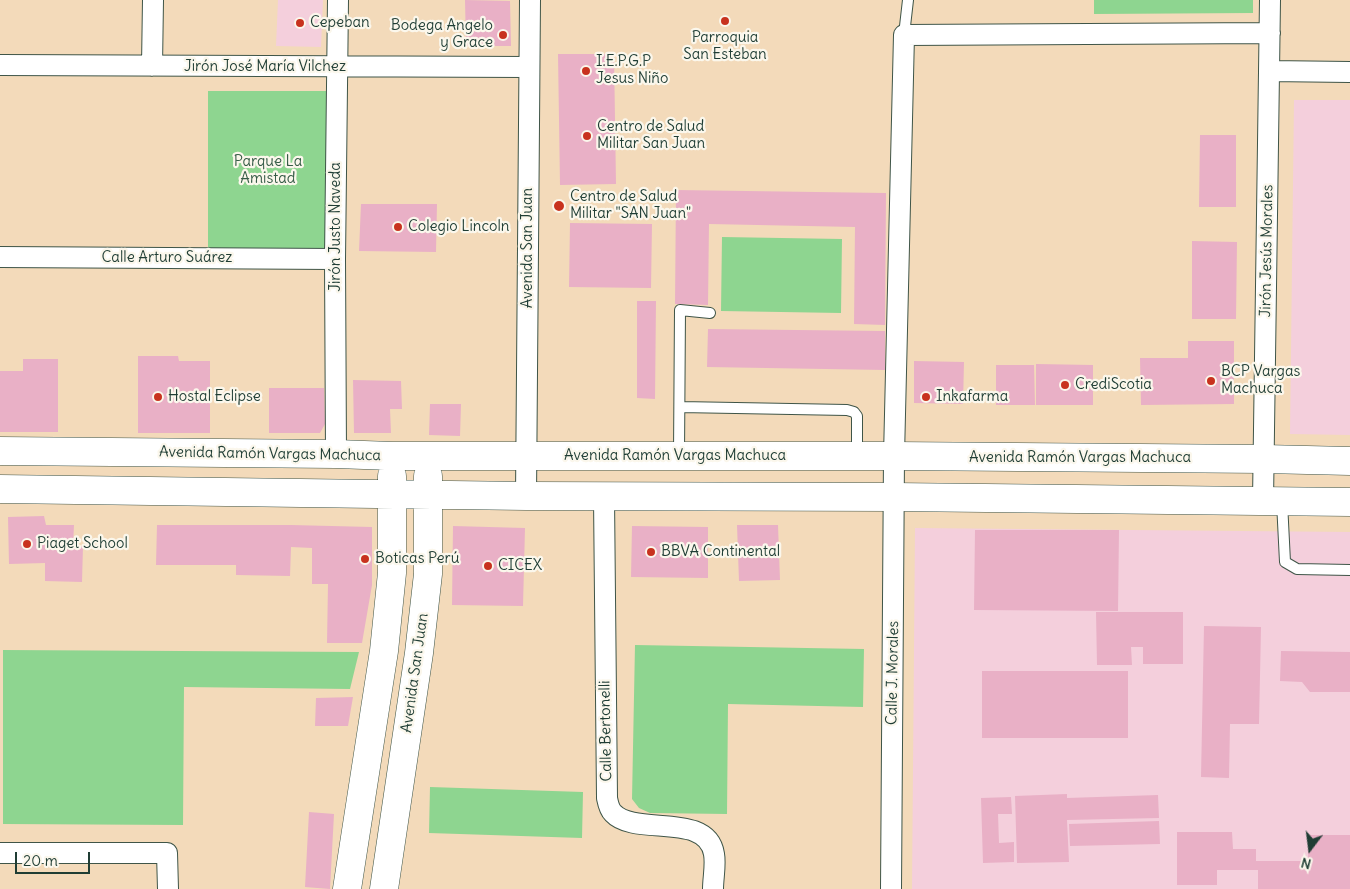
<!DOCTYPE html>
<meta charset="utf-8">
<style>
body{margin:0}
#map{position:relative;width:1350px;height:889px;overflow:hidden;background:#f3daba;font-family:Delius,sans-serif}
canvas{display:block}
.north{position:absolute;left:1285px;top:824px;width:50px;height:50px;-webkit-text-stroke:4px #fbf7ec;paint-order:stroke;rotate:195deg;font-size:14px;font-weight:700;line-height:20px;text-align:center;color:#1f3d34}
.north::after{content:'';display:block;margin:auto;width:18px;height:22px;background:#1f3d34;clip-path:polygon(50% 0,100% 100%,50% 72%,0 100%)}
.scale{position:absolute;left:15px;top:852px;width:75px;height:22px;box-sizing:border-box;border:2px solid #1f3d34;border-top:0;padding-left:6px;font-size:15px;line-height:18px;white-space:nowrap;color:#1f3d34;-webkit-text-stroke:4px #fbf7ec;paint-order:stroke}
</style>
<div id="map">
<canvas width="1350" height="889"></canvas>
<div class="north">N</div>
<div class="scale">20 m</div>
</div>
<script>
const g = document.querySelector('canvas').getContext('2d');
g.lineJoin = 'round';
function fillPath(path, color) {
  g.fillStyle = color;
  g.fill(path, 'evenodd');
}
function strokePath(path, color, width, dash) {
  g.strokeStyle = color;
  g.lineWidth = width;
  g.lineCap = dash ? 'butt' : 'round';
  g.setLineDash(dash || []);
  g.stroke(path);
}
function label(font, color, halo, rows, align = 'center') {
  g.font = font + ' Delius,sans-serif';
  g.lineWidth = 4.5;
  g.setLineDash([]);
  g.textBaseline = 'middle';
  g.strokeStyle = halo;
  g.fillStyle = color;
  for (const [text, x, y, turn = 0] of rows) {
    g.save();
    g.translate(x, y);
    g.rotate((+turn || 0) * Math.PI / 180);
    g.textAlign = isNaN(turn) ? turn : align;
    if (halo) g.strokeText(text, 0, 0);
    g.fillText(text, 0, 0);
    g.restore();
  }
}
const built = new Path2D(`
 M278 0H323L321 47 276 46Z
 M1294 100H1350V435L1290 434Z
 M915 528 1350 532V889H912Z`);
const green = new Path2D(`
 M1094 0H1253V13L1094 14Z
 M208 91H327V250H208Z
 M722 237 842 239 841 313 721 311Z
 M635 645 864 649 863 707 728 704 727 814 650 813 639 808 632 799Z
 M3 650 359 652 350 689 184 687 183 825 3 824Z
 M430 787 583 792 582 838 429 833Z`);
const building = new Path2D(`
 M465 0 510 1 511 46H466Z
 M558 54H614L616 184 560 185Z
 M1200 135H1236V207H1199Z
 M676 190 886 193 885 325 854 324 855 227 709 224 708 305 675 304Z
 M361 204H437L436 252 359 251Z
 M570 223 652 224 651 288 569 287Z
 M1192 241 1237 242 1236 319H1192Z
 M637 301H656L655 399 637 398Z
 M708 329 885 331V370L707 367Z
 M1188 341H1234V404L1141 405 1140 358H1188Z
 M138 356H178L179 361H210V433H138Z
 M23 359H58V432H0V371H23Z
 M914 361 964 362 963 404 914 403Z
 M1036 364 1093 365V405H1036Z
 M996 365H1034L1035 405H996Z
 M353 380 401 381 402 409H390L391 433H354Z
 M269 388H324L325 424 320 433H269Z
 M430 404H461L460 436 429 435Z
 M44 516 46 525H74L73 546H83L82 582 45 581V563L9 564 8 517Z
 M157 525H291L372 527V585L362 643H327L328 584H312V548L291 547 290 576 236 575V565H156Z
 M737 525H778L780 580 739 581Z
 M453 526 525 528 523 606 452 605Z
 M632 526 708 527V578L631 577Z
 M975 530H1119L1118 611 974 610Z
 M1096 612H1183V664H1143V647H1131L1132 665H1097Z
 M1204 626 1261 627 1259 724H1230L1229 778 1201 777Z
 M1281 651 1350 652V692H1310L1302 682 1280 681Z
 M982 671H1128V738H982Z
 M353 697 348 726H315L316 698Z
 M1067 794V798L1158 795 1159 818 1067 820 1069 862 1017 863 1015 796Z
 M1011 797 1012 814H998L999 843 1014 842V862L983 863 981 798Z
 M309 812 334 814 330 889 305 887Z
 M1159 821 1160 844 1070 846 1069 824Z
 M1177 832H1232L1233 849H1256V861H1308V835H1350V889H1258V870H1217V885H1177Z`);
const lane = new Path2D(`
 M904 35 908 0
 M680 407 847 410 854 412 857 416V456
 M679 454 680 310 710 313
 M1282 502 1285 562 1297 569 1350 570`);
const street = new Path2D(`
 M0 65 529 67
 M152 66 153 0
 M1269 71 1350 72
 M0 257 335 259
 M336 454 335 259 338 0
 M526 496 530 0
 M604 497 607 798C608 803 609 809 613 813 635 837 707 811 714 854 716 865 713 878 713 889
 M1263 501 1270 0
 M0 853H167L168 889
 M891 889 894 456 904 35 1270 33`);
const secondary = new Path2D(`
 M0 451 336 454 392 456H894L1264 459 1350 461
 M0 489 526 496 894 497 1350 502
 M347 889 384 651 392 573V476
 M384 889 419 653 428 574V476`);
const markers = [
 [725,21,5,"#c8321e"],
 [300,23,5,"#c8321e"],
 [503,35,5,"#c8321e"],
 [586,71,5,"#c8321e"],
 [587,136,5,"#c8321e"],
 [559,206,6,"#c8321e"],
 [398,227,5,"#c8321e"],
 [1211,381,5,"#c8321e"],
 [1065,385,5,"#c8321e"],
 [158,397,5,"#c8321e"],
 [926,397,5,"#c8321e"],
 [27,544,5,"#c8321e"],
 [651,552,5,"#c8321e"],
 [365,559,5,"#c8321e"],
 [488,566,5,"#c8321e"]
];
const poiNames = [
 ["Cepeban",310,23],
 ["Bodega Angelo",493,26,"right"],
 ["y Grace",493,43,"right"],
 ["Parroquia",725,38,"center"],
 ["San Esteban",725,55,"center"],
 ["I.E.P.G.P",596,62],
 ["Jesus Niño",596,79],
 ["Centro de Salud",597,127],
 ["Militar San Juan",597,144],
 ["Centro de Salud",570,197],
 ["Militar \"SAN Juan\"",570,214],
 ["Colegio Lincoln",408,227],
 ["BCP Vargas",1221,372],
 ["Machuca",1221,389],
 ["CrediScotia",1075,385],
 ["Hostal Eclipse",168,397],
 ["Inkafarma",936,397],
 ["Piaget School",37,544],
 ["BBVA Continental",661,552],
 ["Boticas Perú",375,559],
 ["CICEX",498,566]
];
const streetNames = [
 ["Jirón José María Vilchez",265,67],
 ["Jirón Justo Naveda",336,227,-90],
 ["Avenida San Juan",528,248,-90],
 ["Jirón Jesús Morales",1267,251,-89],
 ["Calle Arturo Suárez",167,258],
 ["Avenida Ramón Vargas Machuca",270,454,1],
 ["Avenida Ramón Vargas Machuca",675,456],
 ["Avenida Ramón Vargas Machuca",1080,458],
 ["Avenida San Juan",415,673,-82],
 ["Calle J. Morales",893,673,-89],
 ["Calle Bertonelli",606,731,-91]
];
const parkNames = [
 ["Parque La",268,162],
 ["Amistad",268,179]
];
fillPath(built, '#f4cfdc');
fillPath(green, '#8ed590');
fillPath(building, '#e9b0c6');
strokePath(lane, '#3f5548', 12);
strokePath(street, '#3f5548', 22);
strokePath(secondary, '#3f5548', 29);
strokePath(lane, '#fff', 10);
strokePath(street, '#fff', 20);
strokePath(secondary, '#fff', 28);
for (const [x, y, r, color] of markers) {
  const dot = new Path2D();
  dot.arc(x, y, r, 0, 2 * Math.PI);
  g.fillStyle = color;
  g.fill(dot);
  strokePath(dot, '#fbf7ec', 2);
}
label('15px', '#1f3d34', '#fbf7ec', poiNames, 'left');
label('15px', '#1f3d34', '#fbf7ec', streetNames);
label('15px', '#355b46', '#fbf7ec', parkNames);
</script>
